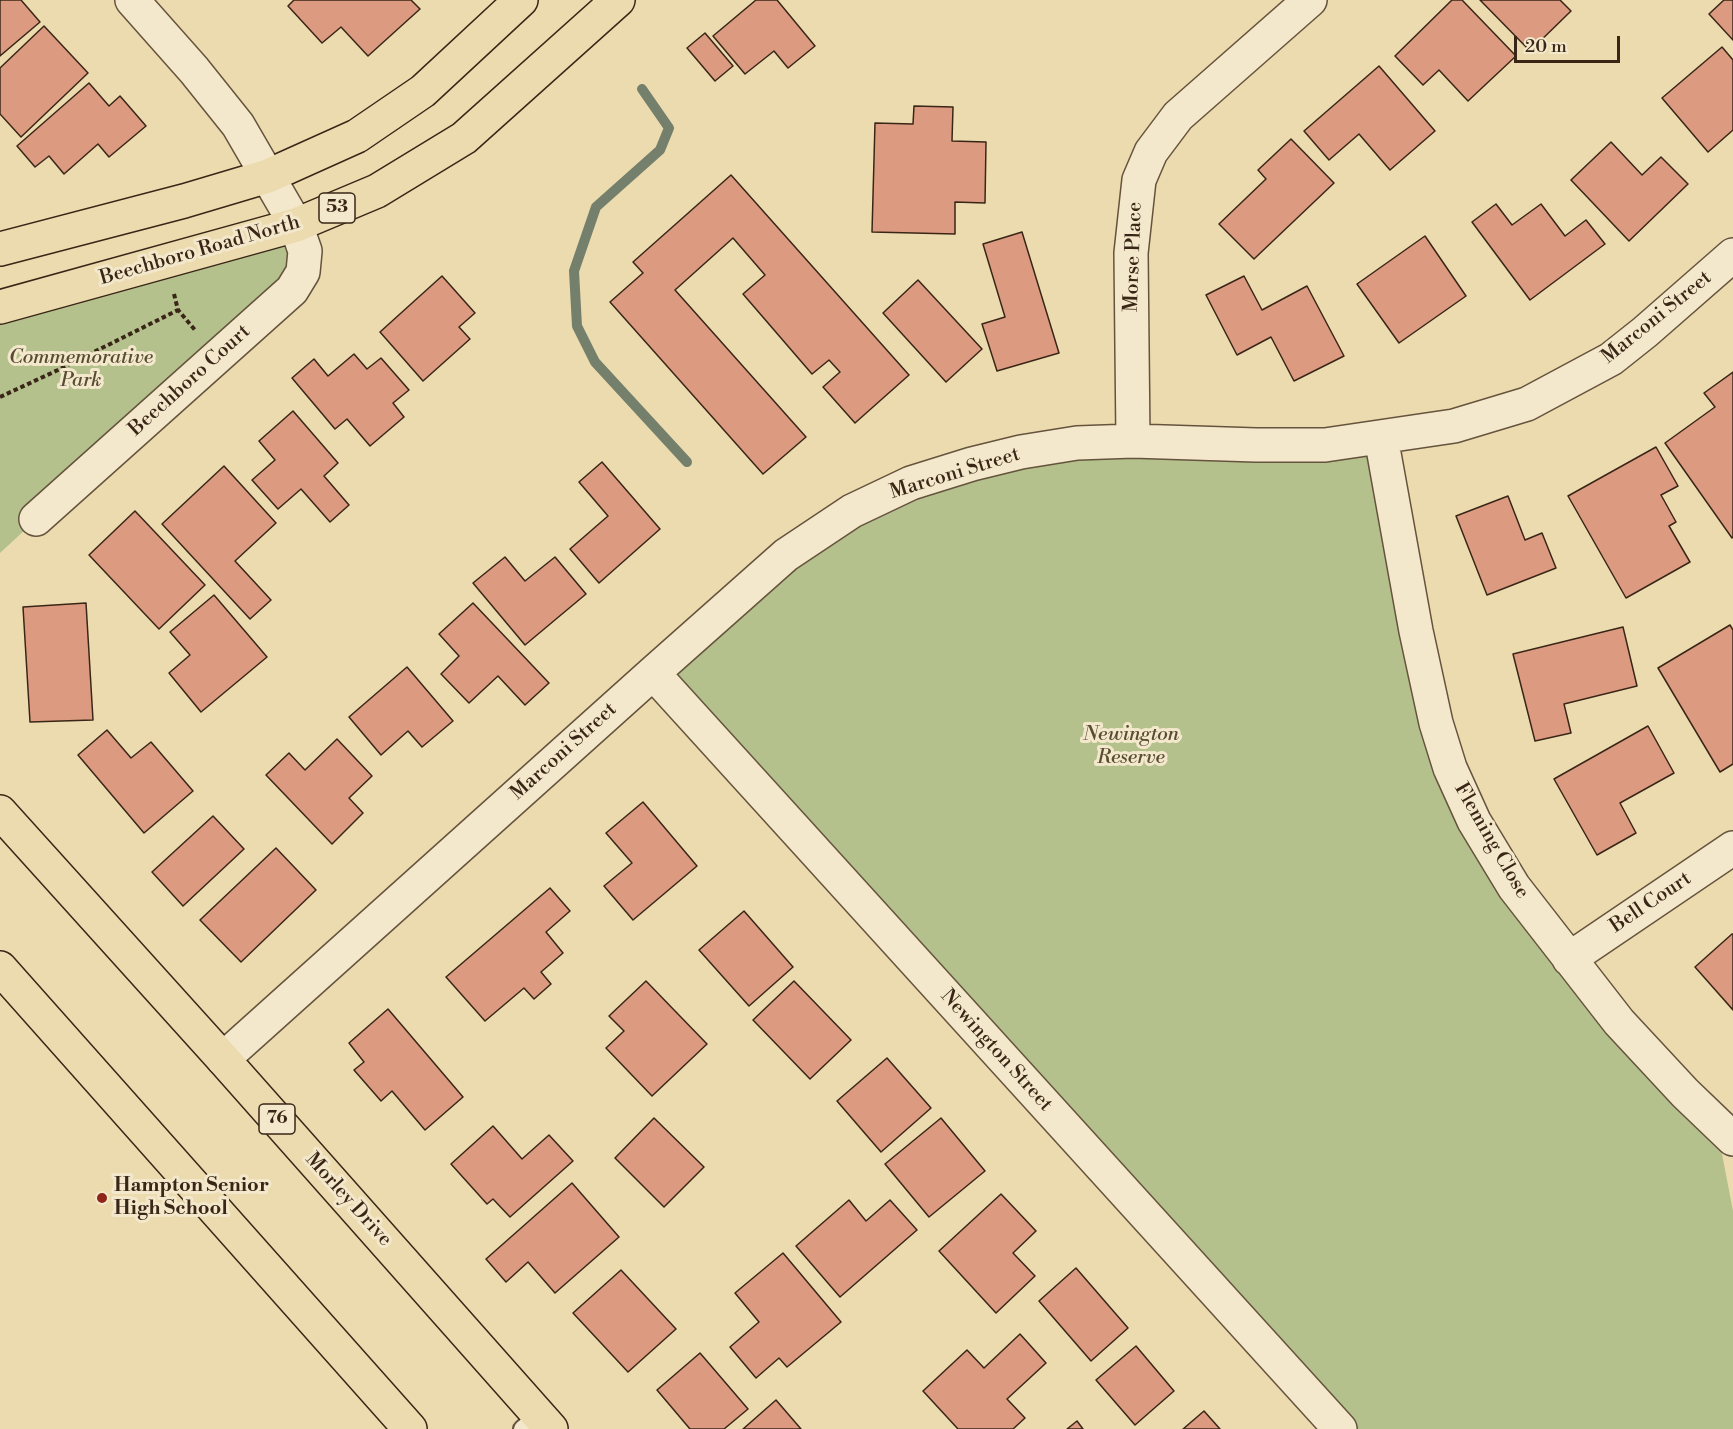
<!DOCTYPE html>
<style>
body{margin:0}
#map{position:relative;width:1733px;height:1429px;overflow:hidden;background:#ecdbaf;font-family:"Libre Bodoni",serif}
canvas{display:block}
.scale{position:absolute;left:1514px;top:36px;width:106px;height:27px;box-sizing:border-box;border:3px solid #3a2617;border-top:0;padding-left:8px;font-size:18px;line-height:21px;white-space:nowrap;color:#3a2617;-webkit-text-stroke:4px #f3e8cb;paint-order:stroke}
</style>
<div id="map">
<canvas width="1733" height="1429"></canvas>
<div class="scale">20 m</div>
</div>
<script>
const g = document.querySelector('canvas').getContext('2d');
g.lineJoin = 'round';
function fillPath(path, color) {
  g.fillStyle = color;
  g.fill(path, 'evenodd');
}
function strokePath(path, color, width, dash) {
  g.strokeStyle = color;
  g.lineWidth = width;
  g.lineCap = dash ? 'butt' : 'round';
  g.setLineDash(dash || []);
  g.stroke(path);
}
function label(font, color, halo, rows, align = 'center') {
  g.font = font + ' "Libre Bodoni",serif';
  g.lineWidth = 6;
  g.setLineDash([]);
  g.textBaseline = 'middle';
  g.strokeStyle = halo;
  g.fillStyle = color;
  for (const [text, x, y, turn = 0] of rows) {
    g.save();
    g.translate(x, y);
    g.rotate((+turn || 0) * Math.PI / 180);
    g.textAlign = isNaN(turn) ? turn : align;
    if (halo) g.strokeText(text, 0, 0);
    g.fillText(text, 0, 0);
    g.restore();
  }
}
const green = new Path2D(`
 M296 225 303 272 0 553V307Z
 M1381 437 1474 821 1716 1123 1733 1211V1429H1340L653 673 787 555 972 464Z`);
const stream = new Path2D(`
 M642 89 669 128 660 150 596 207 574 271 577 326 595 362 687 462`);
const building = new Path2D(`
 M0 0H21L40 22 0 56Z
 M294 0H411L420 9 368 56 341 27 322 43 288 6Z
 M756 0H777L815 46 788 68 774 51 745 74 713 36Z
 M1452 0H1462L1516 56 1468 101 1439 70 1423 85 1395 56Z
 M1480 0H1560L1571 11 1530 51Z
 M1724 0H1733V40L1709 14Z
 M44 26 88 73 21 137 0 114V68Z
 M705 33 733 66 715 81 687 48Z
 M1722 47 1733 60V130L1708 152 1662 98Z
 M1379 66 1435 131 1390 170 1359 134 1329 160 1304 131Z
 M89 83 109 106 120 96 146 126 109 157 98 144 64 174 49 156 35 167 17 146Z
 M914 106 953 107 952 141 986 142 985 203 955 202V234L872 232 875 123 913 124Z
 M1291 139 1334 183 1254 259 1219 224 1266 179 1258 170Z
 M1611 142 1642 175 1661 157 1688 184 1629 241 1571 180Z
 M731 175 909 375 855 423 823 387 840 372 829 360 812 374 743 294 765 275 733 238 675 290 806 437 763 474 610 302 643 273 633 262Z
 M1496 204 1512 225 1541 204 1565 236 1586 220 1605 244 1530 300 1472 222Z
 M1022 232 1059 353 997 371 982 324 1005 317 983 244Z
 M1425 236 1466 296 1399 343 1357 284Z
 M442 276 475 313 459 327 470 339 423 381 380 332Z
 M1244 276 1262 310 1307 286 1344 356 1294 381 1271 337 1237 355 1206 295Z
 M918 280 982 349 946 382 883 313Z
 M354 354 367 369 381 358 409 390 393 403 404 417 370 446 347 419 335 429 292 378 314 359 328 376Z
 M1733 372V537L1732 538 1665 443 1715 407 1704 393Z
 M293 411 338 463 324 476 349 505 330 522 301 489 278 509 252 480 275 460 259 441Z
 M1656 447 1678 486 1661 495 1676 522 1669 526 1690 562 1626 598 1568 496Z
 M602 462 660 529 599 583 570 549 608 516 579 482Z
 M224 466 276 523 235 561 271 600 250 619 162 524Z
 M1508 496 1525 540 1542 533 1556 568 1487 595 1456 516Z
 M135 511 205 585 159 629 89 555Z
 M505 557 525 581 555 557 586 594 525 645 473 583Z
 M214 595 267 657 201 712 169 673 190 655 170 632Z
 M86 603 93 720 30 722 23 607Z
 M473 603 549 683 525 705 498 676 469 703 441 674 459 656 439 634Z
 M1730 625 1733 630V764L1720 772 1658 668Z
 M1623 627 1637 686 1564 704 1571 733 1535 741 1513 654Z
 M407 667 453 721 422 747 408 731 381 755 349 717Z
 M1648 726 1674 773 1620 803 1636 833 1597 855 1554 779Z
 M107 730 131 758 151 742 193 791 144 833 78 755Z
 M337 739 372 776 349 798 363 813 332 844 266 775 289 753 305 770Z
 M643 802 697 866 633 920 604 886 632 863 606 833Z
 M213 816 244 849 183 906 152 872Z
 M276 848 316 890 241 962 200 920Z
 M550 888 570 911 546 932 563 953 541 972 551 984 534 999 524 988 485 1021 446 977Z
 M744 911 793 967 749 1006 699 950Z
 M1732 934H1733V1010L1695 967Z
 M646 981 707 1044 652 1096 606 1048 624 1031 609 1016Z
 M794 981 851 1040 810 1079 753 1020Z
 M388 1009 463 1097 425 1130 392 1091 381 1101 354 1070 364 1062 349 1043Z
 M887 1058 931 1108 881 1152 837 1101Z
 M654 1118 704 1167 664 1207 615 1158Z
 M941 1118 985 1171 929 1217 885 1164Z
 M493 1126 522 1159 549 1135 573 1161 510 1217 493 1199 487 1204 451 1164Z
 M572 1183 619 1237 555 1293 528 1262 506 1282 486 1259Z
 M1001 1194 1036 1231 1013 1253 1035 1276 996 1313 939 1251Z
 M849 1200 866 1221 890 1200 917 1230 840 1297 796 1246Z
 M783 1253 841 1322 787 1367 779 1358 756 1378 730 1347 759 1322 735 1293Z
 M1076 1268 1128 1328 1091 1361 1039 1301Z
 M621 1270 676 1329 628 1372 573 1313Z
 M1020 1334 1046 1363 1007 1399 1025 1418 1013 1429H958L923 1391 967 1350 984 1368Z
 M1136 1346 1174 1391 1135 1425 1096 1380Z
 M700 1353 748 1409 724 1429H690L657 1390Z
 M776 1400 801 1429H743Z
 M1204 1411 1220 1429H1183Z
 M1077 1421 1083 1429H1067Z`);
const path = new Path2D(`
 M174 294 178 310 195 330
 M0 397 58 370 178 310`);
const lane = new Path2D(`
 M522 1429 538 1415`);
const street = new Path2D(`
 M1381 437 1416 631 1436 723 1450 768 1474 821 1514 887 1619 1022 1685 1093 1733 1139
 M1133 441 1131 253 1139 180 1151 152 1178 116 1310 0
 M36 519 292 290 303 272 305 251 296 225 238 125 194 70 132 0
 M653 673 1340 1429
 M1569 959 1733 848
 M223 1059 653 673 786 555 852 511 911 483 972 464 1021 452 1077 443 1133 441 1256 445H1325L1454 426 1527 404 1611 359 1645 332 1733 255`);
const primary = new Path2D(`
 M0 249 184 201 268 176 357 136 423 91 521 0
 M0 307 296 225 377 191 464 138 618 0
 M0 812 223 1059 551 1429
 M0 968 410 1429`);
const markers = [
 [102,1198,6,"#8f2418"]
];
const shields = [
 [337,208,36],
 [277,1119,36]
];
const shieldNames = [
 ["53",337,208],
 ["76",277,1119]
];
const streetNames = [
 ["Beechboro Road North",200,251,-16],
 ["Morse Place",1134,257,-88],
 ["Marconi Street",1657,318,-39],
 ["Beechboro Court",190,381,-42],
 ["Marconi Street",955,474,-17],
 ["Marconi Street",564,752,-42],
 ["Fleming Close",1491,841,60],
 ["Bell Court",1651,903,-34],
 ["Newington Street",996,1051,48],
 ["Morley Drive",348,1200,48]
];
const parkNames = [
 ["Commemorative",81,358],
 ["Park",81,381],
 ["Newington",1131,735],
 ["Reserve",1131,758]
];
const poiNames = [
 ["Hampton Senior",114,1186],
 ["High School",114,1209]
];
fillPath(green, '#b4c18d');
strokePath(stream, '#74806c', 10);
fillPath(building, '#dc9b81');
strokePath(building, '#3a2617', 1.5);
strokePath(lane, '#66533d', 20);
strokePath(street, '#66533d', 36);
strokePath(primary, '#3a2617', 36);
strokePath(path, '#3a2617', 4, [4.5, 3]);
strokePath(lane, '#f3e8cb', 16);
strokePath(street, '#f3e8cb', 33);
strokePath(primary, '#ecdbaf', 33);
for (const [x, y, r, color] of markers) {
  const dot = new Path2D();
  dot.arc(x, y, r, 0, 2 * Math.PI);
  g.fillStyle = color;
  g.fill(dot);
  strokePath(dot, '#f3e8cb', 2);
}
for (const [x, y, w] of shields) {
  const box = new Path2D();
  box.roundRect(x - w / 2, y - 15, w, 30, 4.5);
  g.fillStyle = '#f3e8cb';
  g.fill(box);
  strokePath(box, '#3a2617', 1.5);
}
label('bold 18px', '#3a2617', null, shieldNames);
label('20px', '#3a2617', '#f3e8cb', streetNames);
label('italic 20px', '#584d34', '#f3e8cb', parkNames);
label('bold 20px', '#3a2617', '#f3e8cb', poiNames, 'left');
</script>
